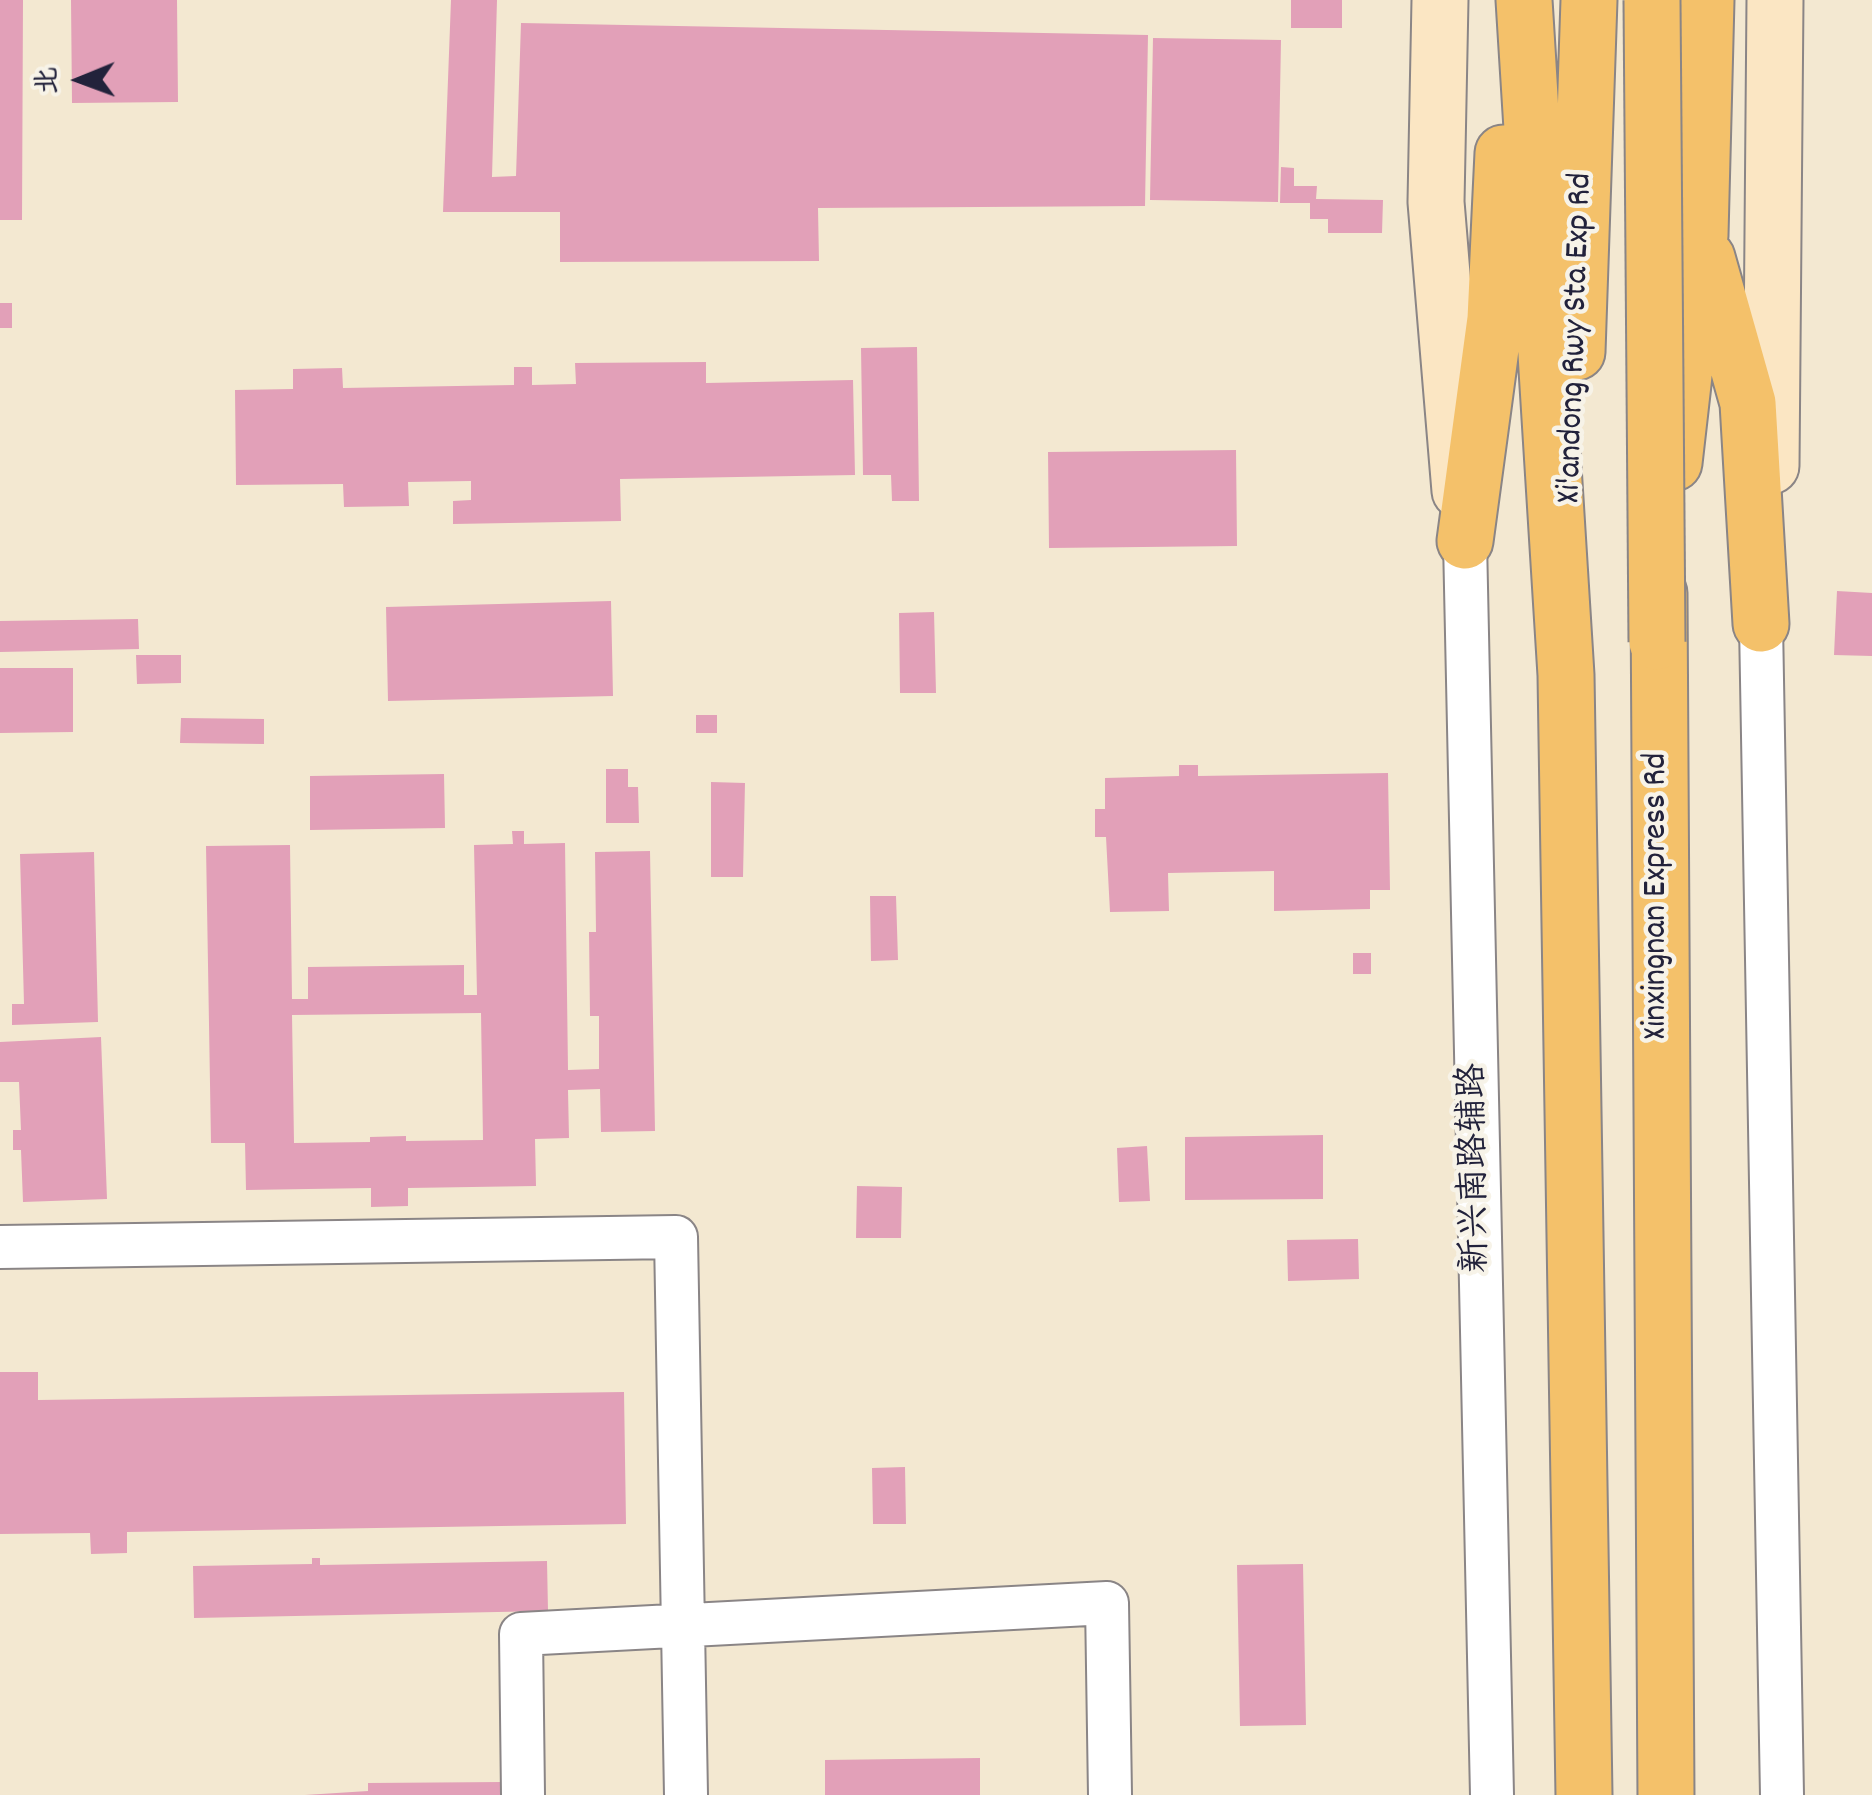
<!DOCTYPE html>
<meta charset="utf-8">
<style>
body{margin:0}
#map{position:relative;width:1872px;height:1795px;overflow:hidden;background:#f3e8d1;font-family:Dekko,"LXGW WenKai TC",sans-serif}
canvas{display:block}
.north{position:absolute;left:30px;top:30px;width:100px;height:100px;-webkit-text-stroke:8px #f7f3e8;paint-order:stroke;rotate:269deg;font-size:28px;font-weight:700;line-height:40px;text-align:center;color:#22223b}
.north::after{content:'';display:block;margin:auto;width:35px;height:45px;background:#22223b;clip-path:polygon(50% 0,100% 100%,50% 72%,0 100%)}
</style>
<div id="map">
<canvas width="1872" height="1795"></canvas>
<div class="north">北</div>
</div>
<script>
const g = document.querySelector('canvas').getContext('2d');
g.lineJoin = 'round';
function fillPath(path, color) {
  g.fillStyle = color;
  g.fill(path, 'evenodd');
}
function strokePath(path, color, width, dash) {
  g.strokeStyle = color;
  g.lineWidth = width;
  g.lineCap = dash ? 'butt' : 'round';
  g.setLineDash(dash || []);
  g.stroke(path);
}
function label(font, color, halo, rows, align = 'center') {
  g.font = font + ' Dekko,"LXGW WenKai TC",sans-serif';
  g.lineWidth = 9;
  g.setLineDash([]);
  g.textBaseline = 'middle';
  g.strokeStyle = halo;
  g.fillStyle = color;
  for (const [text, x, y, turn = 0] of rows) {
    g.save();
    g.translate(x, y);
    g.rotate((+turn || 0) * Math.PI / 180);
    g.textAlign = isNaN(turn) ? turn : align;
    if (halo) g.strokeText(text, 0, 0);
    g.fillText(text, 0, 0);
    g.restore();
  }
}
const building = new Path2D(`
 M0 0H23L22 220H0Z
 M71 0H177L178 102 72 103Z
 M451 0H497L492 177 516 176 521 23 1148 35 1145 206 818 208 819 261 560 262V212H443Z
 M1291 0H1342V28H1291Z
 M1153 38 1281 40 1278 202 1150 200Z
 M1281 167 1294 168V186H1317L1316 199 1383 200 1382 233H1328V219H1310V203H1280Z
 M0 303H12V328H0Z
 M917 347 919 501H892L891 475H863L861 348Z
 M706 362V383L853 380 855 475 620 479 621 521 453 524V501L471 500V481L408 482 409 506 344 507 343 484 236 485 235 390 293 389V369L342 368 343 388 514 385V367H532V385L576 384 575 363Z
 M1236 450 1237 546 1049 548 1048 452Z
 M1837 591 1872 593V656L1834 655Z
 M611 601 613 696 388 701 386 607Z
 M934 612 936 693H900L899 613Z
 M138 619 139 649 0 652V621Z
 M136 655H181V683L137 684Z
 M0 668H73V732L0 733Z
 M696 715H717V733H696Z
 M181 718 264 719V744L180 743Z
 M1179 765H1198V776L1388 773 1390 890H1370V909L1274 911V871L1168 873 1169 911 1110 912 1106 837H1095V809H1105V778L1179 776Z
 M606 769H628V787H638L639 823H606Z
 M444 774 445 828 310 830V776Z
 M711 782 745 783 743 877H711Z
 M512 831H524V844L565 843 568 1070 599 1069V1016H590L589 932H596L595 852 650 851 655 1131 601 1132 600 1089 568 1090 569 1138 535 1139 536 1186 408 1188V1206L371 1207V1188L246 1190 245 1143H211L206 846 290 845 292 999H308V967L464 965V995H477L474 845 513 844ZM481 1013 483 1140 406 1141V1136L370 1137V1142L294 1143 292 1015Z
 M94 852 98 1022 12 1025V1004H24L20 854Z
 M870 896H896L898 960 871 961Z
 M1353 953H1371V974H1353Z
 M101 1037 107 1199 23 1202 21 1150H13V1130H21L19 1082H0V1042Z
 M1323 1135V1199L1185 1200V1137Z
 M1147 1146 1150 1201 1119 1202 1117 1148Z
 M857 1186 902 1187 901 1238H856Z
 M1358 1239 1359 1279 1288 1281 1287 1240Z
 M0 1372H38V1400L624 1392 626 1524 127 1532V1553L91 1554 90 1533 0 1534Z
 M905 1467 906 1524H873L872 1468Z
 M312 1558H320V1565L547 1561 548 1611 194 1618 193 1566 312 1564Z
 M1303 1564 1306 1725 1240 1726 1237 1565Z
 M980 1758V1795H825V1760Z
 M502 1782V1795H305L368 1791V1783Z`);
const street = new Path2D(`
 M1465 541 1492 1795
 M1761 624 1782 1795
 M0 1247 676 1237 686 1795
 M523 1795 521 1634 1107 1603 1110 1795`);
const secondary = new Path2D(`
 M1440 0 1436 202 1460 491
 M1771 466 1775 0`);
const primary = new Path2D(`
 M1524 0 1566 675 1584 1795
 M1707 258 1748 403 1761 624
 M1577 352 1589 0
 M1674 463 1700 235 1706 0
 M1465 541 1495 319 1503 153
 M1659 593 1666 1795`);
const primaryBridge = new Path2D(`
 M1652 0 1657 642`);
const streetNames = [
 ["Xi'andong Rwy Sta Exp Rd",1578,338,-88],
 ["Xinxingnan Express Rd",1659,896,-90],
 ["新兴南路辅路",1478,1168,-91]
];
fillPath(building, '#e2a0b8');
strokePath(street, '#8a8586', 46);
strokePath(secondary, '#8a8586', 59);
strokePath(primary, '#8a8586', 59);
strokePath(street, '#fff', 42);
strokePath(secondary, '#fbe6c3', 55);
strokePath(primary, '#f4c16a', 55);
strokePath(primaryBridge, '#8a8586', 59, []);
strokePath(primaryBridge, '#f4c16a', 55);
label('35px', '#22223b', '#f7f3e8', streetNames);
</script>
